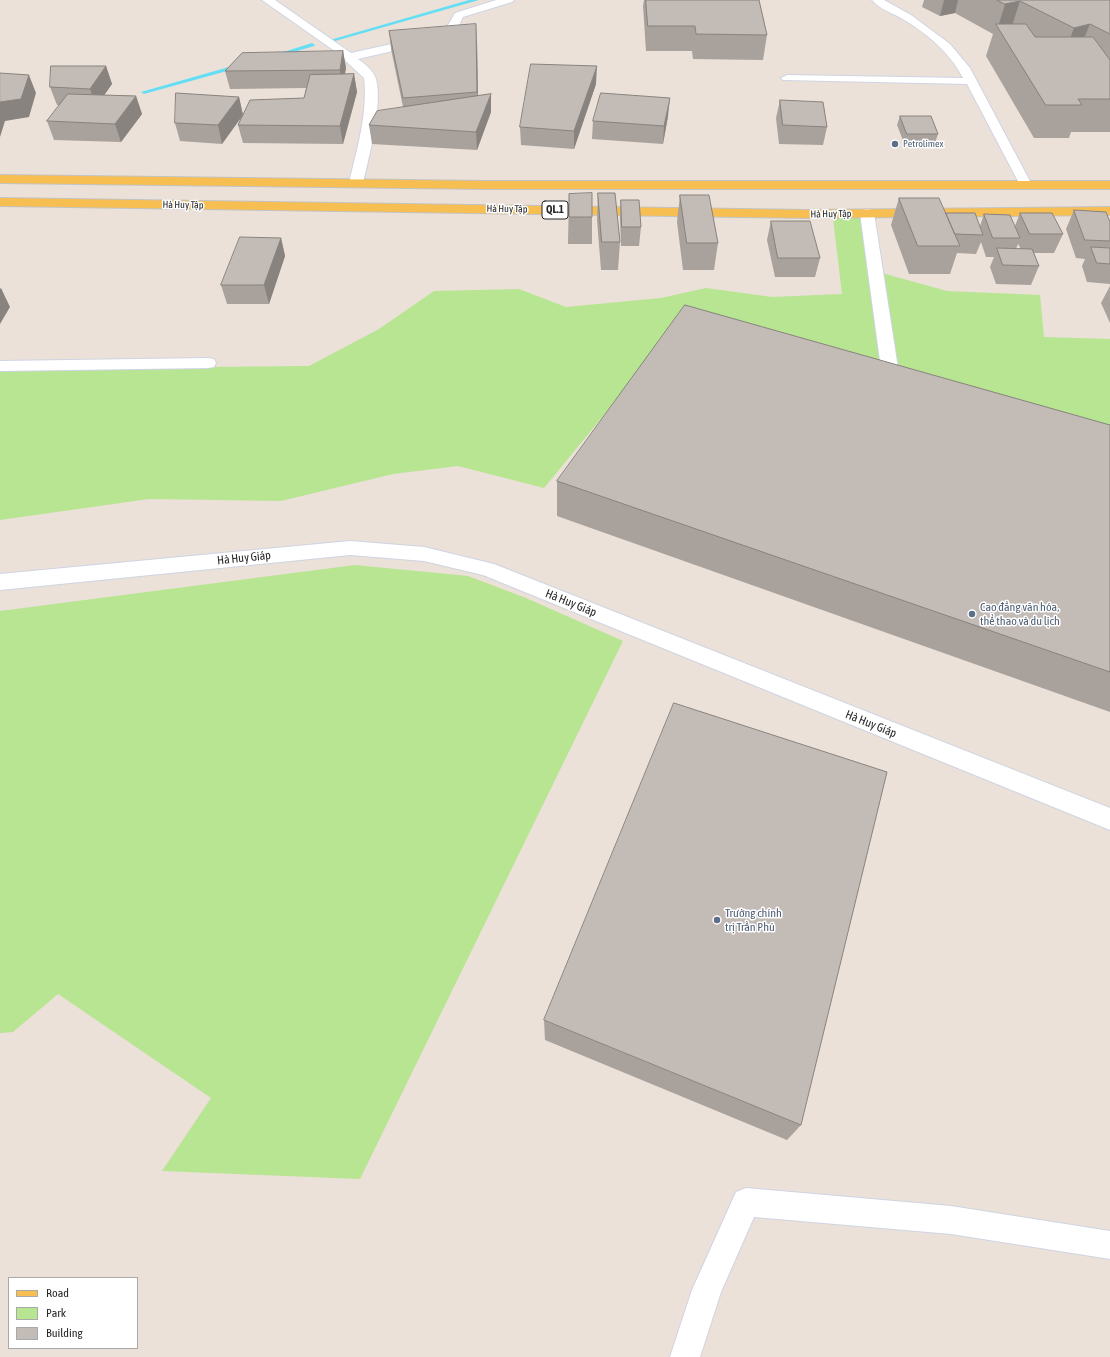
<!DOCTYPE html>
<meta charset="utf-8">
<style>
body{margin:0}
#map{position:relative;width:1110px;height:1357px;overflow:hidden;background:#ebe1d8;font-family:"Asap Condensed",sans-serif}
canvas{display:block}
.legend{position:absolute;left:8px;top:1277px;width:130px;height:72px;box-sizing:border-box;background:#fff;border:1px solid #a9a9a9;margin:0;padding:5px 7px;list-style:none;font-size:12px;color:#282828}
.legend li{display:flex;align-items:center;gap:8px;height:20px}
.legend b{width:20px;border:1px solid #a9a9a9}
</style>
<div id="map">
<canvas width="1110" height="1357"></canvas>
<ul class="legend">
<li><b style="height:5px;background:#f7be51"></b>Road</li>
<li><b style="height:11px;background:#b7e591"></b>Park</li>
<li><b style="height:11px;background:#c3bbb5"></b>Building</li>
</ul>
</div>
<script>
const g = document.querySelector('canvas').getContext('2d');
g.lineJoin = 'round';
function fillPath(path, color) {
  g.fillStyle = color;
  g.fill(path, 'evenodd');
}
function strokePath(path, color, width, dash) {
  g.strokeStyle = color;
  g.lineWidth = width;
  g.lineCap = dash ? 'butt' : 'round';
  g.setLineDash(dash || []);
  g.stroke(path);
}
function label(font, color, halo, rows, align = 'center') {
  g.font = font + ' "Asap Condensed",sans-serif';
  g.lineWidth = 3;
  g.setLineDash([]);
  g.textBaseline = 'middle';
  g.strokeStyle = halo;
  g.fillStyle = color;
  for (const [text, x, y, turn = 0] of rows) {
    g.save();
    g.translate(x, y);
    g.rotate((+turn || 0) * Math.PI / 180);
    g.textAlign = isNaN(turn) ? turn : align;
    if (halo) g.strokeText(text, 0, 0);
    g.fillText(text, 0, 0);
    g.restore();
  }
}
const green = new Path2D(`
 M832 210 864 212 882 273 947 291 1040 295 1044 337 1110 339V455L632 381 544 488 458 466 393 474 281 501 149 499 0 520V369L309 366 379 329 434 291 519 289 566 307 661 298 706 288 772 297 842 294Z
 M355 565 468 576 526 598 623 641 360 1179 162 1171 211 1098 58 994 13 1032 0 1033V611Z`);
const stream = new Path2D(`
 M469 0H479L335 41 330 40Z
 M312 43 315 45 314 46 274 58 271 56Z
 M243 63 245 64V66L144 94 141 92Z`);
const lane = new Path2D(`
 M872 0H884L911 15 950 44 970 68 1032 185 1030 188H1022L1020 185 967 84 783 80 781 78 787 75 963 78C950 52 925 32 901 18 892 13 878 8 872 0Z
 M746 1188 951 1206 1110 1231V1259L951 1234 754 1217 721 1292 700 1357H670L692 1290 736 1192Z`);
const street = new Path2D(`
 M262 0H275L351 53 441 33 444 32 455 13 496 0H514L512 2 463 17 455 34 449 38 358 59C365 64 374 71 376 79 383 104 369 157 363 183L361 186H351L349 183C357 149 368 113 364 78L336 52Z
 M867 209 872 210 874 213 900 381 908 389 905 393C895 395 889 391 883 383L860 213 862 210Z
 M208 358 214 359 216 363 214 367 208 368 0 371V361Z
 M350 541 424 547 494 564 1110 808V830L483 575 424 561 350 555 0 590V574Z`);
const primary = new Path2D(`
 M0 175 487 181H1110V189H487L0 183Z
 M0 198 808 210 1110 207V215L808 218 0 206Z`);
const wall = new Path2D(`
 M644 0H759L767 35 763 60 693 59 692 51H646L643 6Z
 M924 0H1110V132H1071L1069 138H1034L986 56 993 34 955 13 940 16 922 7Z
 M389 31 477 41 478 96 491 94V112L477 150 372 144 369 125 403 107 391 49Z
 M343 51 346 68 345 74H354L357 92 343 144 243 143 238 125 242 116 222 144 180 141 175 123 239 97 243 115 304 98 306 88 230 89 225 71Z
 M106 66 112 84 104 95 136 96 142 114 121 142 54 140 47 121 60 105H57L50 87Z
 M596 84 574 149 521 145 520 127Z
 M780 100 827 127 823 145 779 144 776 118Z
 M668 116 663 144 592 139 593 121Z
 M900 116 938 134 935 143H904L897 125Z
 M598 193 620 242 618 270H601L597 220Z
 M569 194 592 217V244H568Z
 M680 195 718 243 714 270H683L677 222Z
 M899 198 946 213 980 226 984 214 1015 226 1020 213 1063 234 1054 253H1034L1039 266 1031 285 996 284 990 267 994 257H986L981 242 976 254 957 253 950 274H909L891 225ZM1018 244 1021 249H1016Z
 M621 200 641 227 639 246H621L620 219Z
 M1074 210 1110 222V284L1087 282 1082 266 1085 259 1076 258 1066 229Z
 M771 221 820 258 815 277H775L767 240Z
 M281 238 285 256 269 304H227L221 285Z
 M1110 286V323L1101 303Z
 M1110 425V712L557 516V481Z
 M544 1020 801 1125 787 1140 545 1040Z`);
const shadedWall = new Path2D(`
 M944 0H958L955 13 940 16Z
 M1020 1 1010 32 998 27 1005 4Z
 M476 24 477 41 478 110 477 92Z
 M1090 24 1077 55 1062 60 1074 28Z
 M343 51 346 68 342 88 340 70Z
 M106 66 112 84 96 107 90 89Z
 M597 66 596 84 574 149V131Z
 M354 74 357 92 343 144 340 126Z
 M29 75 36 93 29 117 5 121 0 137V102Z
 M491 94V112L477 150 476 132Z
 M136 96 142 114 121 142 115 124Z
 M239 97 243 115 222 144 218 125Z
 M670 98 668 116 663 144 664 126Z
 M281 238 285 256 269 304 264 285Z
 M1 288 10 307 0 324V289Z`);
const building = new Path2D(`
 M646 0H759L767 35 696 34 695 26H648Z
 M997 0H1110V34L1090 24 1074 28 1020 1 1005 4Z
 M476 24 477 92 403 98 389 31Z
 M996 24H1026L1035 37H1093L1110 60V99H1078L1082 105H1046Z
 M343 51 340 70 225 71 242 53Z
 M531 64 597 66 574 131 520 127Z
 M51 66H106L90 89 50 87Z
 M0 73 29 75 21 99 0 102Z
 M354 74 340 126 238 125 250 100 304 98 310 75Z
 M176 93 239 97 218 125 175 123Z
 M601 93 670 98 664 126 593 121Z
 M68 94 136 96 115 124 47 121Z
 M491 94 476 132 369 125 377 111Z
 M780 100 823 102 827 127 783 125Z
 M900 116H931L938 134H907Z
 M592 193V217H569V194Z
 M598 193H615L620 242H602Z
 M680 195H709L718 243H687Z
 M899 198H939L960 246H918Z
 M621 200H639L641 227H622Z
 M1074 210 1106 212 1110 222V241L1085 240Z
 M946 213H975L983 235 955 234Z
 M1020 213H1052L1063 234H1030Z
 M984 214 1010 215 1020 238H993Z
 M771 221H810L820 258H778Z
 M240 237 281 238 264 285H221Z
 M1091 247 1110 248V264L1097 263Z
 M997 248 1032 249 1039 266 1003 265Z
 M685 305 1110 425V672L557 481Z
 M674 703 887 772 801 1125 544 1020Z`);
const markers = [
 [895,144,4,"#5c6f8a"],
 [972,614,4,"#5c6f8a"],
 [717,920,4,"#5c6f8a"]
];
const farServicenames = [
 ["Petrolimex",903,144]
];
const farStreetnames = [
 ["Hà Huy Tập",183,205,1],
 ["Hà Huy Tập",507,209,1],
 ["Hà Huy Tập",831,214,-1]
];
const shields = [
 [555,210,26]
];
const shieldNames = [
 ["QL.1",555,210]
];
const streetNames = [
 ["Hà Huy Giáp",244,558,-6],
 ["Hà Huy Giáp",571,603,22],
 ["Hà Huy Giáp",871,724,22]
];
const serviceNames = [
 ["Cao đẳng văn hóa,",980,607],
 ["thể thao và du lịch",980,621],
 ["Trường chính",725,913],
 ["trị Trần Phú",725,927]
];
fillPath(green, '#b7e591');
fillPath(stream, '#64def4');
strokePath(lane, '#ced4e2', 2);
strokePath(street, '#ced4e2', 2);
strokePath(primary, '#c3c3c3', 2);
fillPath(lane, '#fff');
fillPath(street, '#fff');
fillPath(primary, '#f7be51');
fillPath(wall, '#a8a19c');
fillPath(shadedWall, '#88837f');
fillPath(building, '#c3bbb5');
strokePath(building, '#88837f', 1);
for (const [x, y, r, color] of markers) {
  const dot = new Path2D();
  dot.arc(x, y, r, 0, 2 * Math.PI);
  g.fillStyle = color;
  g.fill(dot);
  strokePath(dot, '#fff', 1.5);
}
label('10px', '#4e5e75', '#fff', farServicenames, 'left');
label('10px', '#282828', '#fff', farStreetnames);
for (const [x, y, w] of shields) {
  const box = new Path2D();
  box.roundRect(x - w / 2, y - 9, w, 18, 3);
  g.fillStyle = '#fff';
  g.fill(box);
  strokePath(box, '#282828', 1);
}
label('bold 11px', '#282828', null, shieldNames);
label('12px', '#282828', '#fff', streetNames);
label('12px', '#4e5e75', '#fff', serviceNames, 'left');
</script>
